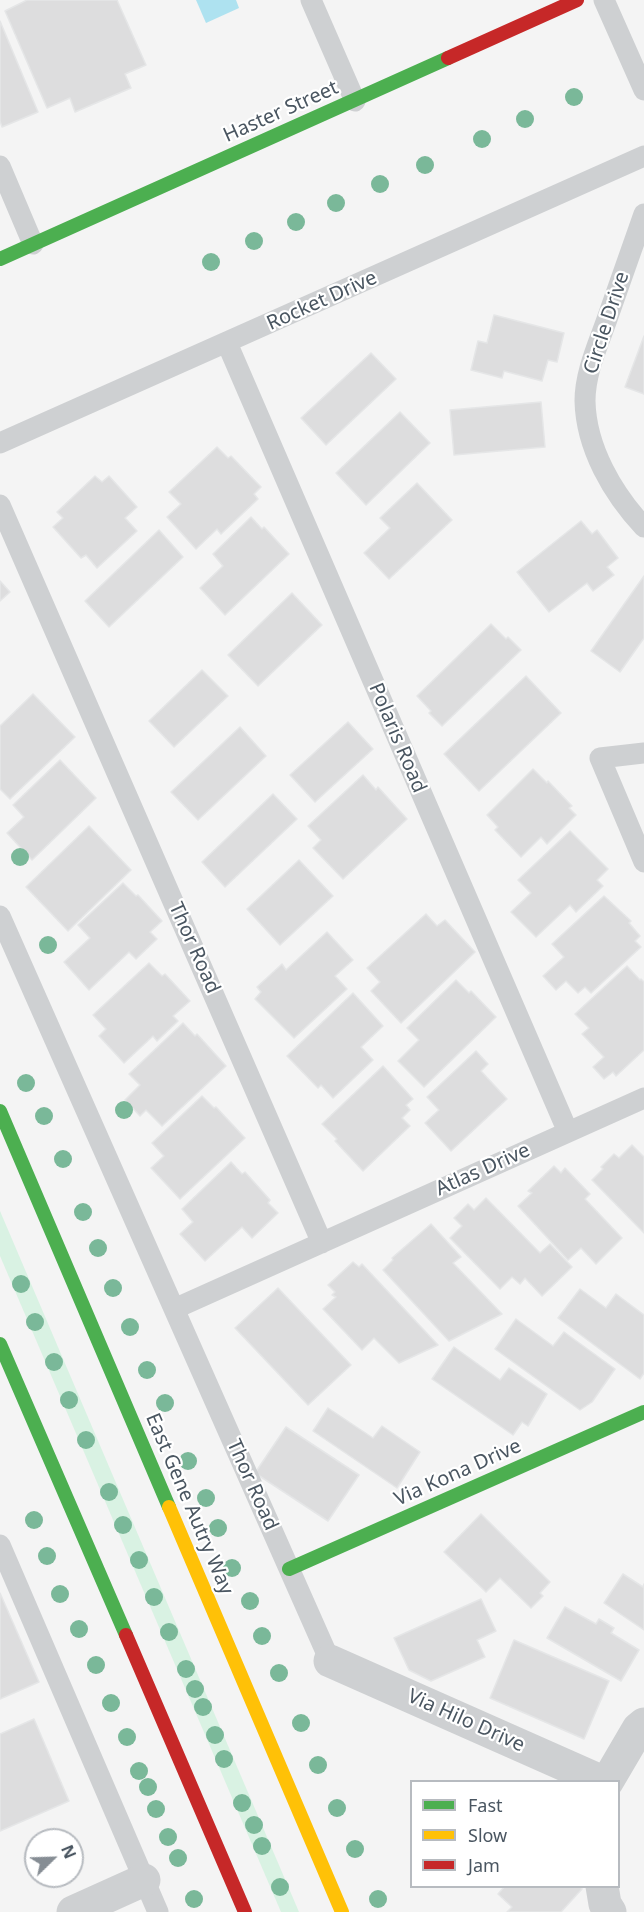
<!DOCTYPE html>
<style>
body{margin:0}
#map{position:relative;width:644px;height:1912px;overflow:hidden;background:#f4f4f4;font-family:"Noto Sans",sans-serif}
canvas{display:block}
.legend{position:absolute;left:410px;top:1780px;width:210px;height:108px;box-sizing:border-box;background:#fff;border:2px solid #b7bbc0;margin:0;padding:8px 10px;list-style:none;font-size:18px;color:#4a5661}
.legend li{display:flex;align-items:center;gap:12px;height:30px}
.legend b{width:30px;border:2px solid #b7bbc0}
.north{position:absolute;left:24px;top:1828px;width:60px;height:60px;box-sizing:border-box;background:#fff;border:2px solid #b7bbc0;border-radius:50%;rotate:67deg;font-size:16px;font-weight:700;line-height:24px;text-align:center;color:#4a5661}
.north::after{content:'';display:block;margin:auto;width:21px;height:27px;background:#868d94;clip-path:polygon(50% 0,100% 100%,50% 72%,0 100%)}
</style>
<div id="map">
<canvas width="644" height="1912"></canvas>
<ul class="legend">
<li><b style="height:8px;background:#4caf50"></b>Fast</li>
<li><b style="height:8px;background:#ffc107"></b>Slow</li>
<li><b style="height:8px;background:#c62828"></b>Jam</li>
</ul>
<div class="north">N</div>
</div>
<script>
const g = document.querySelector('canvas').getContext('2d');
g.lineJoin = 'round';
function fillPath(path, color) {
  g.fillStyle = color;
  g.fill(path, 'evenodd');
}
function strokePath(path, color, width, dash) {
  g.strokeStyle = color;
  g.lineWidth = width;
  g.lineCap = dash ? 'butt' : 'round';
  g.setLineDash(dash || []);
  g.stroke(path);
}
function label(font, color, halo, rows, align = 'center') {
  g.font = font + ' "Noto Sans",sans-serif';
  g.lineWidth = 4.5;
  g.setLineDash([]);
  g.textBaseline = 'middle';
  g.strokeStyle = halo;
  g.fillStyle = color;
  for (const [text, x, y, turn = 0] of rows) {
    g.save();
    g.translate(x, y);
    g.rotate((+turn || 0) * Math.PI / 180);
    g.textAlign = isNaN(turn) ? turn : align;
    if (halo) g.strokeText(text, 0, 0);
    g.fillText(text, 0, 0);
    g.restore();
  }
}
const green = new Path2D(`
 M0 1211 299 1912H281L0 1256Z`);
const water = new Path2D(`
 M196 0H236L239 8 206 23Z`);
const building = new Path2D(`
 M27 0H117L146 65 125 74 131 88 75 112 70 98 47 108 5 11Z
 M0 21 38 112 2 127 0 121Z
 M494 315 564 333 557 362 548 360 542 381 504 371 502 378 471 370 478 341 487 343Z
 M644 336V394L625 387Z
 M371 353 396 379 326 445 301 418Z
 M541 402 545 447 454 455 450 410Z
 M400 412 430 443 366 505 336 473Z
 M217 447 228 458 231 456 261 487 254 494 258 499 221 534 217 529 196 549 167 517 181 504 169 492Z
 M95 476 102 482 109 476 137 507 125 518 137 531 97 568 86 555 81 558 53 527 63 518 57 512Z
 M417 483 452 520 389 579 364 553 390 528 380 518Z
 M251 517 262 529 264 527 289 554 225 615 200 588 223 566 213 554Z
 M581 521 592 534 597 530 618 558 607 567 614 575 593 591 587 583 549 612 517 572Z
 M159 530 183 557 109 627 85 601Z
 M644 576V638L620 672 591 651Z
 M0 581 10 592 0 601Z
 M292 593 322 625 258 686 228 655Z
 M491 624 506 639 508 637 521 650 442 726 429 713 431 711 417 696Z
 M202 670 228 696 174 747 149 721Z
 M526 676 561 713 479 791 444 754Z
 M33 694 75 737 10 799 0 789V726Z
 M348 722 373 749 315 802 290 775Z
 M240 727 266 756 198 820 171 792Z
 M60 760 96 798 32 860 7 833 24 817 13 805Z
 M533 769 547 783 548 781 572 806 569 808 576 815 547 844 541 837 521 857 495 830 498 827 487 815Z
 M363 775 376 790 378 787 407 819 343 879 313 848 321 840 308 826Z
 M273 794 297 819 225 887 202 862Z
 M89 826 131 870 68 931 26 887Z
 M570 831 608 869 597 880 603 886 576 912 570 905 536 937 511 912 531 893 518 880Z
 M299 860 333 896 280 945 247 909Z
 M123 883 136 896 138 895 162 921 150 932 157 939 136 959 129 952 89 990 64 962 90 938 78 925Z
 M604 896 631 921 629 923 640 936 635 941 641 947 591 993 585 987 578 993 566 981 556 990 543 976 564 957 552 944Z
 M426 914 437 926 445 920 475 952 401 1023 371 991 380 982 367 968Z
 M327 932 353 960 335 976 347 989 294 1038 255 999 261 992 257 987 282 964 286 970Z
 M149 963 162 976 165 974 190 1001 173 1016 178 1021 157 1041 153 1036 124 1063 99 1036 106 1029 93 1015Z
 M627 966 640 980 641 979 644 982V1050L616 1076 613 1072 604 1079 593 1067 604 1057 582 1034 589 1028 575 1014Z
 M456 980 469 993 471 991 496 1017 424 1087 398 1061 419 1040 407 1028Z
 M353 993 383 1026 361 1047 373 1060 333 1098 321 1085 318 1088 287 1056Z
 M183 1023 195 1036 197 1034 226 1066 162 1126 146 1110 140 1116 125 1100 140 1085 129 1074Z
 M476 1051 488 1064 481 1071 507 1099 451 1151 425 1123 439 1110 427 1097Z
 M383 1066 413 1099 406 1105 410 1110 402 1118 410 1126 363 1171 335 1141 337 1139 322 1124Z
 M202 1096 214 1108 216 1107 245 1138 180 1199 151 1168 164 1156 152 1143Z
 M632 1145 644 1157V1233L592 1180 603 1169 601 1167 614 1154 619 1158Z
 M231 1162 242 1174 245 1172 270 1200 268 1203 278 1213 252 1238 242 1227 205 1261 180 1234 193 1222 182 1209Z
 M554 1166 561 1173 565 1168 590 1194 585 1199 622 1238 596 1264 581 1248 568 1260 518 1206 532 1193 528 1191Z
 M486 1198 540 1253 550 1244 572 1267 542 1296 525 1278 520 1284 512 1277 500 1289 450 1238 462 1226 454 1218 468 1204 474 1210Z
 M431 1224 461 1257 453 1263 502 1314 449 1341 383 1270 393 1260 392 1258Z
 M353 1262 359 1267 362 1264 438 1345 399 1363 374 1338 362 1350 323 1309 336 1297 332 1295 335 1292 328 1285Z
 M278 1288 351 1365 308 1405 235 1328Z
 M580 1289 606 1308 616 1294 644 1315V1373L640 1379 558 1318Z
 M516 1319 553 1346 564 1332 615 1369 592 1402 580 1410 495 1349Z
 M454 1347 500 1380 509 1368 547 1394 528 1426 522 1422 513 1435 432 1379Z
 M328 1408 373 1438 382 1426 420 1452 397 1488 313 1431Z
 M286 1427 359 1475 328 1521 255 1473Z
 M481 1514 550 1582 540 1593 543 1596 531 1608 500 1578 486 1592 444 1552Z
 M623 1574 643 1587 644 1584V1630L604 1603Z
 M0 1593 39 1682 0 1699Z
 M481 1599 496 1631 477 1640 485 1657 431 1681 409 1670 394 1638Z
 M565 1607 596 1624 599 1619 614 1628 611 1633 639 1650 621 1681 547 1638Z
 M514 1640 609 1681 584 1739 490 1698Z
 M34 1719 69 1801 0 1831V1734Z
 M505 1886H580L582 1889 561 1912H507L512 1907 498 1894Z`);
const lane = new Path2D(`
 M311 0 355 101
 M604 0 644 90
 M0 166 33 244
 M644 214C631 250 619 286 606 322 597 347 585 374 585 401 586 448 613 494 644 527
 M227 343 568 1132
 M0 443 644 156
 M0 505 322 1243
 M644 753 600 758 644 862
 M0 916 330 1661
 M174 1309 644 1098
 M0 1545 158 1912`);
const street = new Path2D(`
 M330 1661 603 1782
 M607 1782 638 1729 644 1724
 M602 1886 605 1904 610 1912
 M73 1912 144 1880`);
const fast = new Path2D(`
 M0 259 448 58
 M0 1111 169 1507
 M0 1344 126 1635
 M289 1569 644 1412`);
const slow = new Path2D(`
 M169 1507 342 1912`);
const jam = new Path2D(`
 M448 58 577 0
 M126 1635 245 1912`);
const trees = [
 [574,97],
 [525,119],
 [482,139],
 [425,165],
 [380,184],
 [336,203],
 [296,222],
 [254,241],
 [211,262],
 [20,857],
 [48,945],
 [26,1083],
 [124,1110],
 [44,1116],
 [63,1159],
 [83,1212],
 [98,1248],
 [21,1284],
 [113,1288],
 [35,1322],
 [130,1327],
 [54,1362],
 [147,1370],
 [69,1400],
 [165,1403],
 [86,1440],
 [188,1461],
 [109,1492],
 [206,1498],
 [34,1520],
 [123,1525],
 [218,1528],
 [47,1556],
 [139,1560],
 [232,1568],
 [60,1594],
 [154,1597],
 [250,1601],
 [79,1629],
 [169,1632],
 [262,1636],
 [96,1665],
 [186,1669],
 [279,1673],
 [195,1689],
 [111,1703],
 [203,1707],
 [301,1723],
 [215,1735],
 [127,1737],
 [224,1759],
 [318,1765],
 [139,1771],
 [148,1787],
 [242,1803],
 [337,1808],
 [156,1809],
 [254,1825],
 [168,1837],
 [262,1846],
 [355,1849],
 [178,1858],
 [280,1887],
 [194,1899],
 [378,1899]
];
const streetNames = [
 ["Haster Street",281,112,-24],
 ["Rocket Drive",322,301,-24],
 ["Circle Drive",607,323,-72],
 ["Polaris Road",397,738,67],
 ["Thor Road",194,948,66],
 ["Atlas Drive",483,1170,-24],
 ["Via Kona Drive",458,1473,-24],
 ["Thor Road",252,1485,66],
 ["East Gene Autry Way",189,1504,67],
 ["Via Hilo Drive",466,1721,24]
];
fillPath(green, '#d9f2e3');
fillPath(water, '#aee2f0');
fillPath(building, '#ddddde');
strokePath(building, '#e5e6e7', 1.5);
strokePath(lane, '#ced0d2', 21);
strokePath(street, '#ced0d2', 33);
strokePath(fast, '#4caf50', 14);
strokePath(slow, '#ffc107', 14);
strokePath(jam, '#c62828', 14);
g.fillStyle = '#7ab899';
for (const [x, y] of trees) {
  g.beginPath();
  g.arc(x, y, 9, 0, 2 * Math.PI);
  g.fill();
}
label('20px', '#4a5661', '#fff', streetNames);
</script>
